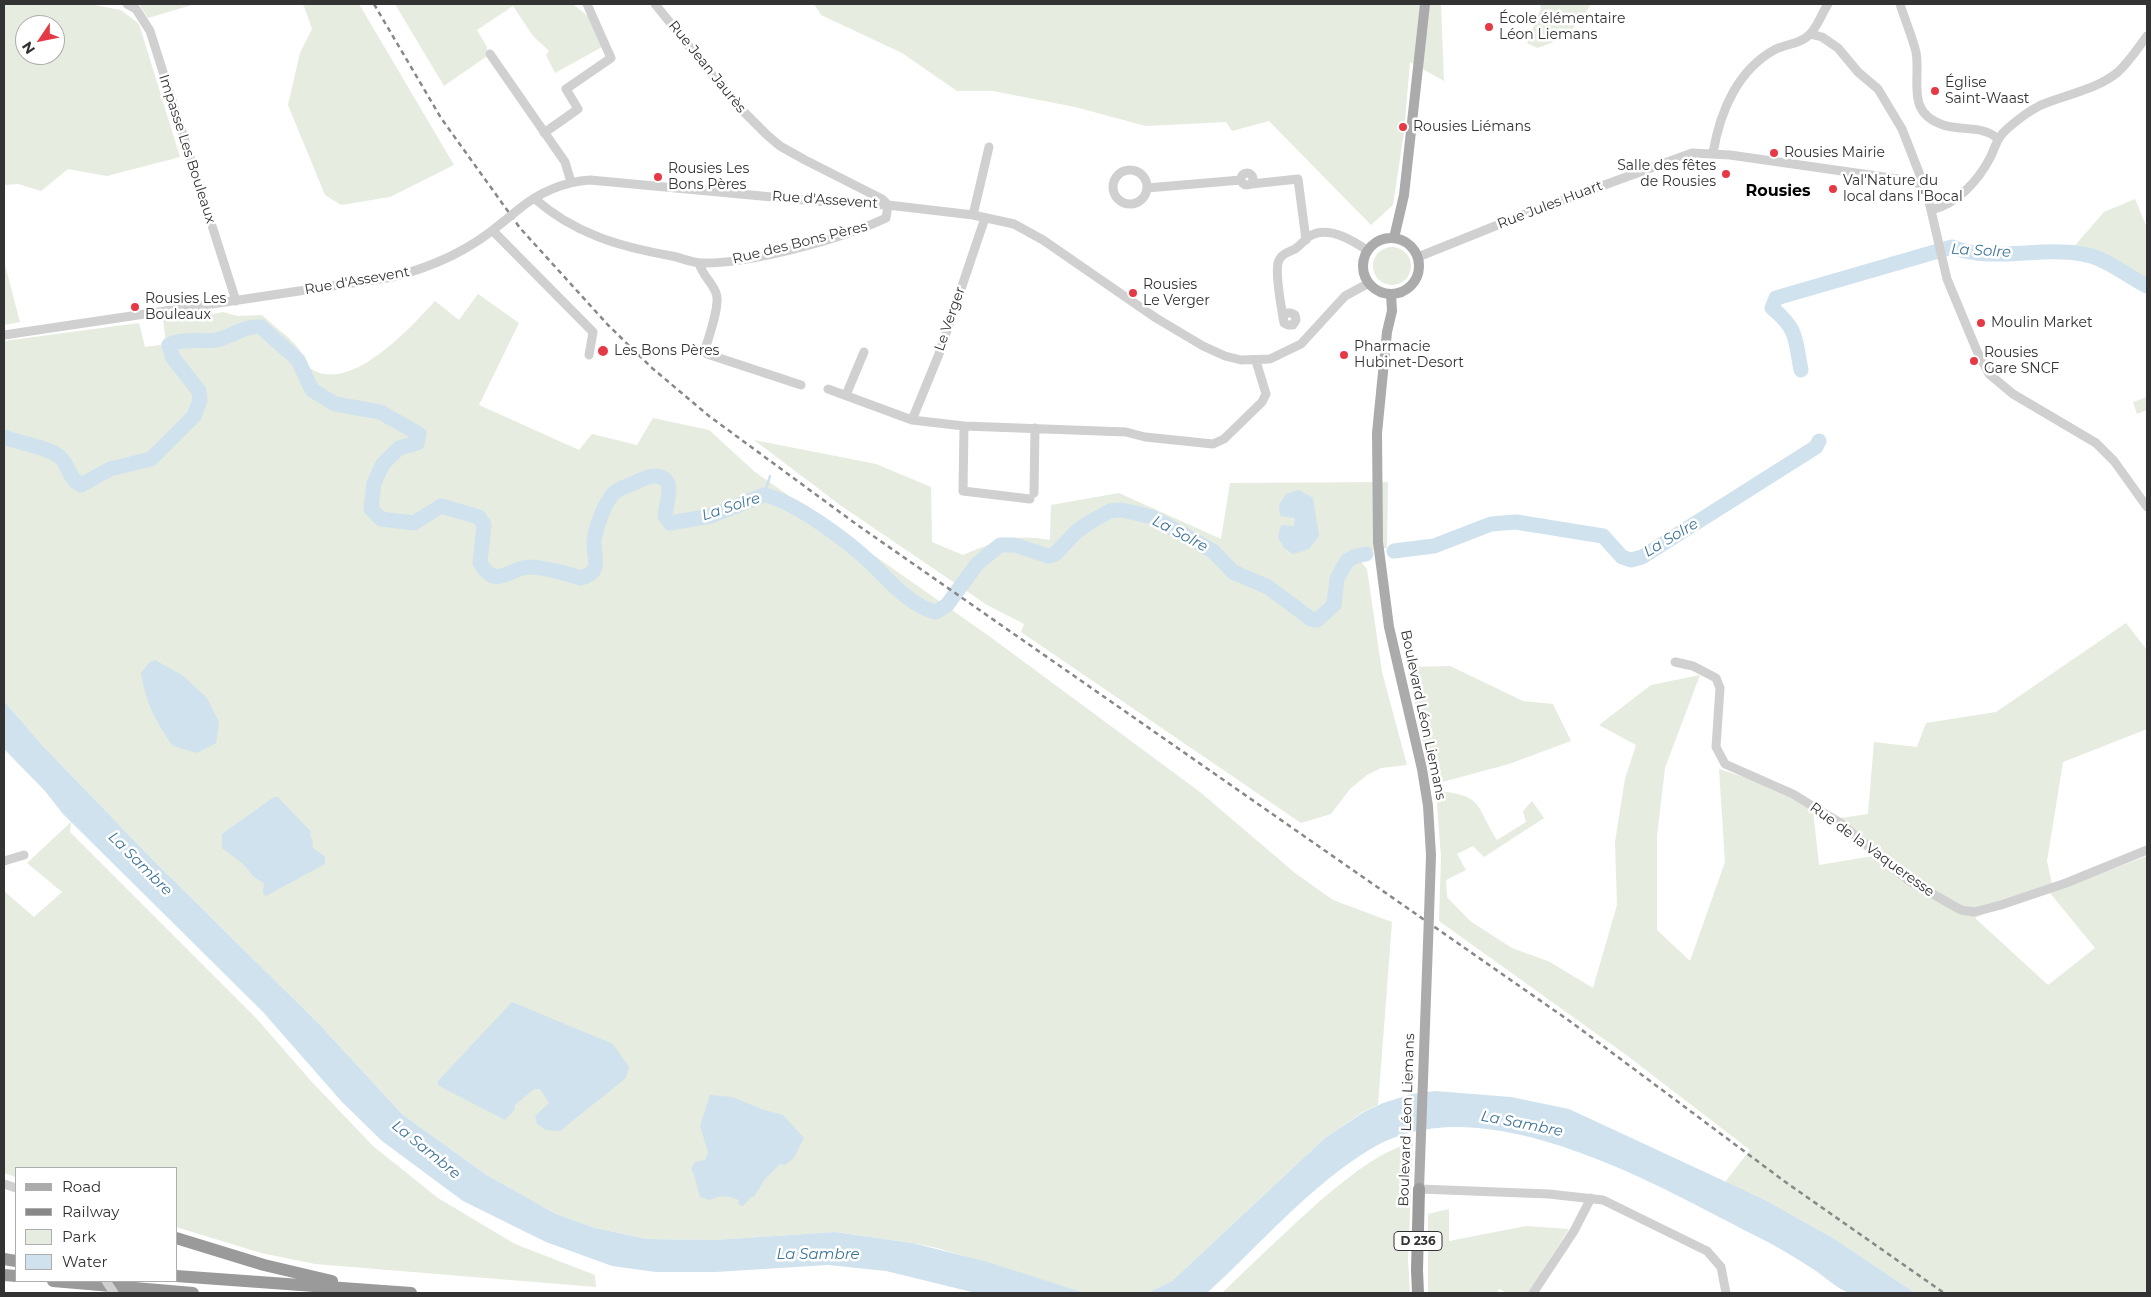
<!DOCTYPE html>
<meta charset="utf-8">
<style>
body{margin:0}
#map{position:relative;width:2151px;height:1297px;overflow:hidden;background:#fff;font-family:Montserrat,sans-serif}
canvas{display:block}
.frame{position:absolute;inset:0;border:5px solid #333;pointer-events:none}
.legend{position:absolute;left:15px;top:1167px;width:162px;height:115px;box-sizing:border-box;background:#fff;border:1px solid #adadad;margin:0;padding:6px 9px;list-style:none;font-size:15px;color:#333}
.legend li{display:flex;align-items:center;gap:10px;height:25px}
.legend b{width:25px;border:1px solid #adadad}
.north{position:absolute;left:15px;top:15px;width:50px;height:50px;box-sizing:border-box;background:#fff;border:1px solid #adadad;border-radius:50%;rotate:236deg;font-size:14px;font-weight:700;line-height:20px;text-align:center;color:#333}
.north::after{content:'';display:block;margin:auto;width:18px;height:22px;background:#e63946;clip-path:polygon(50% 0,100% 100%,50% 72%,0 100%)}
</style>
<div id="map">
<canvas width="2151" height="1297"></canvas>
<div class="frame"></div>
<ul class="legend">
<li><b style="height:6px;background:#ababab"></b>Road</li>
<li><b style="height:6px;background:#888"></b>Railway</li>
<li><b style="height:14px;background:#e6ecdf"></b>Park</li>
<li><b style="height:14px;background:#cfe2ee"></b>Water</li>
</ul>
<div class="north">N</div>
</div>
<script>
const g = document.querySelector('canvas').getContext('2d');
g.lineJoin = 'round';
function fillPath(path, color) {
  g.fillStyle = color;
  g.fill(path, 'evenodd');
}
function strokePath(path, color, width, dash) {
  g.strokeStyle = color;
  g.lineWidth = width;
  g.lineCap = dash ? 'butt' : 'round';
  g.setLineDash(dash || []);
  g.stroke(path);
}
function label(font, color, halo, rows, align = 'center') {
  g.font = font + ' Montserrat,sans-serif';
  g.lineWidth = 5;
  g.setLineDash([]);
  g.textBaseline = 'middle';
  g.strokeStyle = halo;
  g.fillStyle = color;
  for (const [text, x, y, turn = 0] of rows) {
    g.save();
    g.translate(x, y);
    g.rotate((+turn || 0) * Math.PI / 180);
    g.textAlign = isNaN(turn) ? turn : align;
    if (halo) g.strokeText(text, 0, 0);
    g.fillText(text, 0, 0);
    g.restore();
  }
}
const green = new Path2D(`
 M4 4H88L121 10 139 24 180 157 107 176 68 169 41 191 18 184 4 185ZM25 25H55V55H25Z
 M139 4H195L148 18Z
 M301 4H359L454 165 390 197 341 205 325 195 288 105 300 53 312 29 304 6Z
 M395 4H573L590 18 602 47 555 73 546 55 549 51 533 36 513 6 477 30 487 47V56L444 86Z
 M814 4H1441L1444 81 1410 62 1404 132 1393 205 1371 225 1269 121 1232 131 1226 122 1146 126 1075 107 993 91H957L902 53 821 15Z
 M1540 4H1591C1576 29 1565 40 1537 48L1527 43 1541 8Z
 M2135 199 2147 228V291L2083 258 2065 257 2104 212Z
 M4 236V261L20 322 4 325Z
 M1373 266a19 19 0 1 1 38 0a19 19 0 1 1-38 0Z
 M478 294 519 323 479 405 579 450 592 434 637 445 653 418 709 430 755 472 989 636 1200 792 1295 873 1333 900 1392 922 1378 1105 1363 1112 1325 1138 1172 1281 1147 1293H1085L937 1248 912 1243 836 1232 715 1240 647 1239 595 1228 556 1214 485 1174 402 1114 319 1024 153 860 42 745 4 701V341L139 323 145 347 166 344 163 319H189L223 312 237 316 262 315C272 325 290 337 298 348 304 355 303 365 313 370 353 392 411 327 435 301L459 320Z
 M2147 397V410L2137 414 2133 402Z
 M754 440 876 464 931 487 932 542 963 555C996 541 1014 533 1050 540L1051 505 1119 493 1221 539 1230 483 1388 482 1387 548 1353 552 1367 569 1382 672 1407 765 1381 768 1367 775 1350 789 1331 814 1301 823 1021 632 1024 624 987 605 840 505Z
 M2126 623 2147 650V729L2063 762 2047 861 2052 884 1975 918 2048 985 2095 948 2050 893 2147 856V1293H1915L1833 1238 1765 1200 1725 1182 1750 1150 1629 1057 1439 921 1441 857 1436 791C1484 795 1475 805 1497 840L1526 822 1523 811 1532 801 1544 818 1484 857 1473 846 1457 854 1466 870 1446 880 1447 897 1470 921 1512 948 1550 962 1593 988 1617 905 1615 842 1625 779 1636 745 1599 725 1651 685 1700 675 1665 768 1657 836V930L1690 961 1725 862 1719 769 1771 786 1813 810 1819 865 1873 856 1840 818 1868 814 1874 742 1917 747 1926 723 1996 712Z
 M1450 666 1523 701 1553 704 1571 741 1509 764 1431 785 1408 667Z
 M71 822 70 832 257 1019 311 1081 373 1146 438 1198 515 1244 595 1275 596 1287 315 1264 261 1253 176 1227V1168H16V1177L4 1173V891L34 917 62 892 27 863Z
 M1413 1142 1408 1260 1410 1293H1222C1254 1262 1286 1231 1320 1201 1349 1177 1376 1153 1413 1142Z
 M1449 1209V1241L1526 1226 1569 1229 1528 1293H1507L1499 1289 1497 1293H1428V1214Z`);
const water = new Path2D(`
 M1299 490 1313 498 1319 536 1309 549 1293 554 1284 548 1278 537 1281 525 1294 526 1295 518 1280 516 1279 505 1286 494Z
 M155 660 182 675 207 698 219 722 216 743 197 753 173 746C155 720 146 704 141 673L149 663Z
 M4 701 42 745 153 860 319 1024 402 1114 485 1174 556 1214 595 1228 647 1239 715 1240 835 1232 912 1243 984 1261 1085 1293H976L886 1271 828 1265 715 1272H656L612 1266 546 1242 463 1201 382 1141 342 1102 263 1012 63 814 45 791 4 749Z
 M274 797H278L311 832 310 836 313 841 312 847 325 857V864L266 896 263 893 264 883 255 878 242 863 222 848V834Z
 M512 1002 613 1044 629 1067 626 1078 560 1131 546 1130 537 1124 535 1116 549 1103 540 1089H534L515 1105V1109L505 1120 439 1086 437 1082Z
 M1435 1091 1511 1097 1569 1109 1765 1200 1833 1238 1915 1293C1901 1293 1860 1296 1850 1293 1839 1290 1826 1278 1816 1271 1795 1257 1773 1244 1750 1233 1652 1182 1482 1085 1374 1147 1312 1183 1260 1245 1207 1293H1147L1172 1281 1325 1138 1364 1112 1383 1103 1412 1094Z
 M710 1095 732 1097 764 1110 783 1115 804 1138 794 1158 785 1165 780 1164 765 1179 754 1197H751L743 1206 738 1204 739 1200C728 1196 721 1194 710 1200L700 1197 693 1172 691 1169 695 1162 705 1160 708 1152 700 1126Z`);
const stream = new Path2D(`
 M764 495 770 476`);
const river = new Path2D(`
 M1801 370C1795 339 1798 329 1772 308L1776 298 1952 247C1993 263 2039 246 2082 254 2105 257 2127 276 2147 286
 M4 437C19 443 48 447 60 457 69 465 69 480 81 485L110 469 151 459 194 416 200 400 199 391 173 358 169 345C181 338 202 342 216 340 232 337 244 325 261 327L298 360 312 390 335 404 380 412 419 434 417 443 399 448 383 464 374 483 371 509 381 519 414 523 441 506 479 517 484 525 480 562C495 592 511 566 531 567 547 568 565 573 581 578 604 571 593 558 594 541 596 527 605 501 615 492 620 488 627 486 632 484 639 481 647 476 654 476 678 477 666 501 665 516L670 523 711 516 764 495C795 501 849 542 872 564 888 580 913 608 936 612L947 605 977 564 1000 545H1015L1048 556 1055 554 1077 531 1090 522 1110 511 1122 510 1152 517 1213 551 1233 572 1268 587 1311 619 1317 620 1334 605 1337 579 1344 566 1348 560 1356 556 1366 554
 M1394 551 1434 546 1491 524 1516 522 1603 536 1622 557 1631 560 1642 557 1816 447 1819 441`);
const minor = new Path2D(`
 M127 4 136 9 150 31 236 301
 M1900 4C1905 20 1912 36 1916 52 1921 81 1905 112 1943 125 1961 131 1983 125 1998 139
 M1810 34 1822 37 1838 48 1858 72 1878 89 1902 129 1927 193 1947 279 1977 351 1989 374 2013 394 2096 443 2114 461 2147 507
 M490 54 565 162 571 182
 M544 133 578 109 566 89 611 58 587 4
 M1713 153C1720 111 1738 69 1776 49 1787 44 1803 43 1811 33 1818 25 1822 13 1828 4
 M1113 187a17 17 0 1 1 34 0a17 17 0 1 1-34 0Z
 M1241 179a6 6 0 1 1 12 0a6 6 0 1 1-12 0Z
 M1251 184 1298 179 1306 240
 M1147 188 1241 180
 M534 198C574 234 621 247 672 256 682 258 692 263 702 263 750 264 842 239 886 218L888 205 882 199 805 160 780 146 767 135 735 103 655 4
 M519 209C540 192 563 182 590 180L815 201 888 205 973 215 1014 224 1043 240 1156 318 1203 346 1225 356 1241 360 1270 359 1301 344 1345 296 1369 283
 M1931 210C1957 204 1978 181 1990 158 1995 148 1997 137 2007 129 2017 120 2029 111 2041 105 2067 94 2096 90 2118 72 2129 62 2138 48 2147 36
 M973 215 989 147
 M985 218 939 354 912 420 964 426 1126 432 1145 437 1213 444 1224 439 1262 402 1266 394 1256 361
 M493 231 593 332 589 355
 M1418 257 1525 214 1692 153 1730 155 1912 181 1923 186
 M699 263C702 275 712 282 716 293 721 305 708 338 705 350L707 354 801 385
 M1283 318 1286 313H1291L1295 315 1296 320 1293 325H1288L1284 323 1283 318C1281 303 1275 276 1278 263 1280 254 1289 252 1295 249 1301 245 1305 239 1310 236 1328 225 1354 241 1368 251
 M4 335 393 277C435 266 470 250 503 222
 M828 389 912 420
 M846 395 864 352
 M964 426 963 491 1030 499
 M1034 493 1035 428
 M1675 662 1693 666 1716 678 1720 688 1716 747 1725 764 1793 794 1819 810 1839 822 1908 880 1961 910 1974 912 2001 905 2066 883 2147 850
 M4 861 24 855
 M4 1184 16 1188
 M1419 1189 1549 1194 1603 1200 1707 1251 1721 1267 1726 1293
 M1533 1293 1574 1231 1591 1198`);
const major = new Path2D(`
 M1394 238 1404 195 1425 4
 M1363 266a28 28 0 1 1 56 0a28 28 0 1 1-56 0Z
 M1391 294 1392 311 1387 332 1377 433 1378 542 1389 627 1422 769 1428 806 1431 855 1429 915
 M1419 1189 1428 943`);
const highway = new Path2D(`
 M176 1238 264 1265 332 1281
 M4 1259 16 1261
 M4 1275 16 1276
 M176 1276 411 1293
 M53 1281 193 1293
 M1418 1293 1417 1270 1419 1189`);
const rail = new Path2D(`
 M374 4 441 118 520 228 608 325 652 368 709 416 856 524 1571 1022 1784 1181 1944 1293`);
const minorBridge = new Path2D(`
 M503 222 519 209
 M106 1281 114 1293`);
const majorBridge = new Path2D(`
 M1428 943 1429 915`);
const markers = [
 [1489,27,5,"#e63946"],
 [1935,91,5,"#e63946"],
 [1403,127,5,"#e63946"],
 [1774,153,5,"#e63946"],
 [1726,174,5,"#e63946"],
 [658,177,5,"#e63946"],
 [1833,189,5,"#e63946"],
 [1133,293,5,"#e63946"],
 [135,307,5,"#e63946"],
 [1981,323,5,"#e63946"],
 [603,351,6,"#e63946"],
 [1344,355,5,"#e63946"],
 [1974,361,5,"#e63946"]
];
const shields = [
 [1418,1241,48]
];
const shieldNames = [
 ["D 236",1418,1241]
];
const poiNames = [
 ["École élémentaire",1499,19],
 ["Léon Liemans",1499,35],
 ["Église",1945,83],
 ["Saint-Waast",1945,99],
 ["Rousies Liémans",1413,127],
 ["Rousies Mairie",1784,153],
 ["Salle des fêtes",1716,166,"right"],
 ["de Rousies",1716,182,"right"],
 ["Rousies Les",668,169],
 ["Bons Pères",668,185],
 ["Val'Nature du",1843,181],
 ["local dans l'Bocal",1843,197],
 ["Rousies",1143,285],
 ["Le Verger",1143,301],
 ["Rousies Les",145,299],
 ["Bouleaux",145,315],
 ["Moulin Market",1991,323],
 ["Pharmacie",1354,347],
 ["Hubinet-Desort",1354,363],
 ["Les Bons Pères",614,351],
 ["Rousies",1984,353],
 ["Gare SNCF",1984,369]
];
const streetNames = [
 ["Rue Jean Jaurès",707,67,51],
 ["Impasse Les Bouleaux",187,149,72],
 ["Rue d'Assevent",825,200,4],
 ["Rue Jules Huart",1550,205,-21],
 ["Rue des Bons Pères",800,243,-14],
 ["Rue d'Assevent",357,281,-10],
 ["Le Verger",950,319,-71],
 ["Boulevard Léon Liemans",1423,715,78],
 ["Rue de la Vaqueresse",1872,850,36],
 ["Boulevard Léon Liemans",1407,1120,-88]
];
const waterNames = [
 ["La Solre",1981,251,3],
 ["La Solre",731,507,-18],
 ["La Solre",1180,534,28],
 ["La Solre",1671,538,-31],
 ["La Sambre",140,864,45],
 ["La Sambre",1522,1124,11],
 ["La Sambre",426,1150,39],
 ["La Sambre",818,1255]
];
const quarterNames = [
 ["Rousies",1778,191]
];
fillPath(green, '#e6ecdf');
fillPath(water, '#cfe2ee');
strokePath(stream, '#cfe2ee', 2.5);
strokePath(river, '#cfe2ee', 15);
strokePath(minor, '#d0d0d0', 9);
strokePath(major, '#ababab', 10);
strokePath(highway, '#9a9a9a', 12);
strokePath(rail, '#888', 2.5, [5, 4]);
strokePath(minorBridge, '#d0d0d0', 9);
strokePath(majorBridge, '#ababab', 10);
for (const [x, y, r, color] of markers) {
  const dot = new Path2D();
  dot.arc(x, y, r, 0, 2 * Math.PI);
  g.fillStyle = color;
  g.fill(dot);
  strokePath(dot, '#fff', 2);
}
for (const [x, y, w] of shields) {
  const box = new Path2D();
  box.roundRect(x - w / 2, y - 9.5, w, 19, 4);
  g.fillStyle = '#fff';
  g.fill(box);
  strokePath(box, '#333', 1);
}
label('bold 12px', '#333', null, shieldNames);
label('14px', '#333', '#fff', poiNames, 'left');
label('14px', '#333', '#fff', streetNames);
label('italic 15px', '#3f7597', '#fff', waterNames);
label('bold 16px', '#000', '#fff', quarterNames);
</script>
